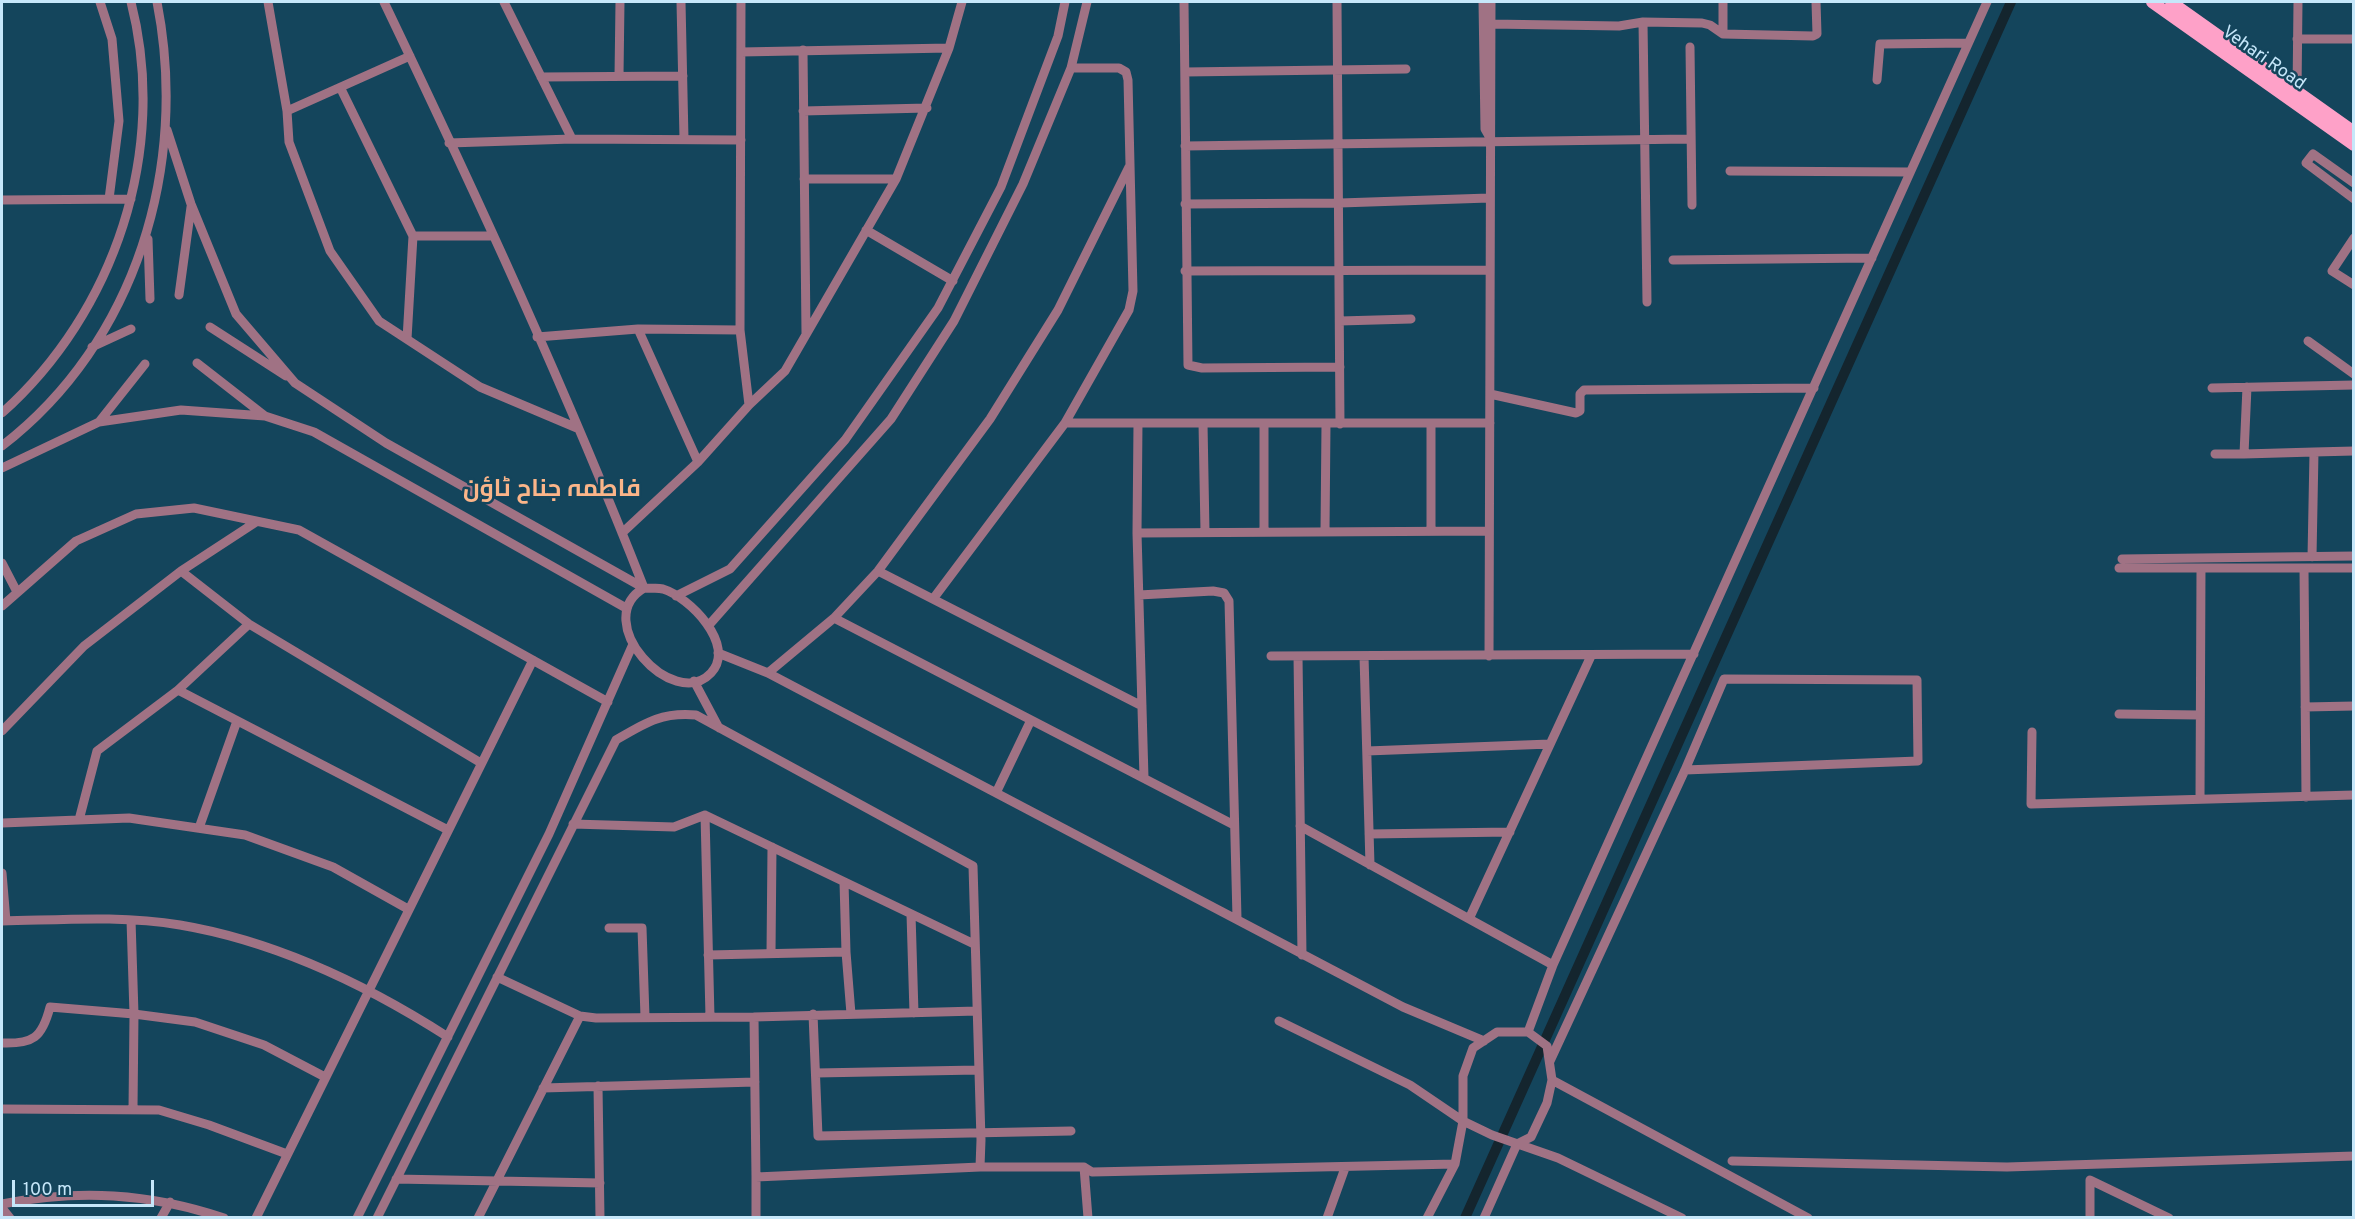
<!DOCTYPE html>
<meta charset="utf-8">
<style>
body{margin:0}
#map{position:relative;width:2355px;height:1219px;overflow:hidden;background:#14455c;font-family:Overpass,sans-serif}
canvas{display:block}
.frame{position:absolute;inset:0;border:3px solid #c6e7fa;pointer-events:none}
.scale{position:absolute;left:12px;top:1180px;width:142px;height:27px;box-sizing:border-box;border:3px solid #c6e7fa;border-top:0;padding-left:8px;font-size:18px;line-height:21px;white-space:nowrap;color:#c6e7fa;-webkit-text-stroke:4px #14455c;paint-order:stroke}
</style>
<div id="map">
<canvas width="2355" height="1219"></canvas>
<div class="frame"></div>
<div class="scale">100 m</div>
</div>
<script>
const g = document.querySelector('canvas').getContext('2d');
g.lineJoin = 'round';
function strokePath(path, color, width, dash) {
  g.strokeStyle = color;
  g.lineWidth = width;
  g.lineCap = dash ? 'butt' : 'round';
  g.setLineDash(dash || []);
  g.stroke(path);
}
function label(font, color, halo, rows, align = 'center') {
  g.font = font + ' Overpass,Cairo,sans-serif';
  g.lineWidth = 5;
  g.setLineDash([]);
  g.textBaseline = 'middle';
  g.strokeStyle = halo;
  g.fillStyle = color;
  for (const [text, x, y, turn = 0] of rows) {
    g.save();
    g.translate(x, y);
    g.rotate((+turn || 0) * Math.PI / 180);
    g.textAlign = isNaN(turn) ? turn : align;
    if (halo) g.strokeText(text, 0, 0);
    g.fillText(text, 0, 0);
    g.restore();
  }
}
const canal = new Path2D(`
 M1465 1218 2011 2`);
const minor = new Path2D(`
 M100 2 112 39 119 121 109 199
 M268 2 287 111 289 142 330 251 379 321 480 387 577 428
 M384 2C476 194 566 389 644 588
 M504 2 572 139
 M681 2 684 139
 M1184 2 1188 365 1202 368 1340 367
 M1337 2 1340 424
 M1483 2 1485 129 1489 136
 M1643 22 1647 302
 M1491 24 1619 26 1643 22 1702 23 1710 25 1723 34 1813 36 1817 34 1816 2
 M1723 34V2
 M2297 39H2354
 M1690 47 1692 205
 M803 50 806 333
 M741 52 949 48
 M1185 72 1406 69
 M619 76 620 2
 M541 77 683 76
 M1877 80 1880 44 1968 43
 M341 89 413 236 407 339
 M2297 92 2298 2
 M287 111 410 56
 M803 111 927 108
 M167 130 191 204 236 314 295 383 386 443 644 588
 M449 143 572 139 741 140
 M1185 146 1689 139
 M1730 171 1910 172
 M804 179H896
 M2354 183 2313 154 2306 163 2354 199
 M2 200 131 199
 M1185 204 1340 203 1489 198
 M866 230 953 281
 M413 236H492
 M2354 238 2332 271 2354 285
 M148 239 150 299
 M1673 260 1872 258
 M1185 271 1489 270
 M179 295 191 207
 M1340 321 1411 319
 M210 327 286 376
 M638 329 698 462
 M537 337 638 329 740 330
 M2308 341 2354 374
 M92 347 131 329
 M197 363 265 416
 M2247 387 2244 454 2314 452
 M2212 388 2354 385
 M1490 394 1576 413 1580 411V394L1584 390 1814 388
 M749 405 785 371 896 179 949 48 962 2
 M2 413C115 312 169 150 131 2
 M99 422 145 364
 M1065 423H1490
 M1138 423 1137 533 1144 778
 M1203 423 1205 532
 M1264 424V532
 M2 446C137 342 189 165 157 2
 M2215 454H2244
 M2 468 99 422 181 410 265 416 314 432 626 608
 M256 522 181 571 249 624 481 763
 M1325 531 1326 424
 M1431 531V423
 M622 533 698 462 749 405 740 330 741 2
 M1137 533 1489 531
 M2312 557 2314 452 2354 451
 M2122 559 2354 556
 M2 563 16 590
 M2119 568H2354
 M2304 568 2306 797
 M878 571 1142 706
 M644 588C650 588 657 588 663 589 689 597 737 645 711 673 673 713 589 620 644 588Z
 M1139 595 1213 591 1224 593 1229 601 1237 918
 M676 596 730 569 845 440 938 308 1001 187 1058 36 1065 2
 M933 599 1065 423 1129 310 1133 291 1128 80 1126 72 1119 68H1071
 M2 606 76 541 136 514 194 508 299 530 608 702
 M834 618 1234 825
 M249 624 178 690 448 830
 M709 625 891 419 954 321 1023 184 1071 68 1087 2
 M718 653 768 673 1403 1007 1484 1041
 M1271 656 1694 654
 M1298 656 1302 955
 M1364 656 1370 865
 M1489 656 1491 2
 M768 673 834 618 878 571 990 419 1058 310 1129 167
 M694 681 719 728
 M2305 707 2354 706
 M2119 714 2200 715
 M2 731 84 646 181 571
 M2032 732 2031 804 2354 795
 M1367 751 1550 744
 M996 793 1031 720
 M2200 799 2201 568
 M705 815 710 1017
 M79 820 97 751 178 690
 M2 823 129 818 245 835 333 867 408 909
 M573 824 674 827 705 815 974 944
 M1300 826 1553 965
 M199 828 237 721
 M1369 834 1510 832
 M2 873 6 921
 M844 882 846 952
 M911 914 914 1013
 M1469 919 1591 656
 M2 921C60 920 121 915 180 925 275 941 367 985 448 1037
 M609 928H642L645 1017
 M771 953 772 847
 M708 955 846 952 851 1014
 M813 1014 818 1136 1071 1131
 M754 1017 977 1011
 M1279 1021 1410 1085 1463 1121 1492 1135 1558 1158 1682 1218
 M1528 1032 1553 965 1987 2
 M2 1043C33 1044 42 1038 50 1007L134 1014 131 920
 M1550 1061 1685 770 1918 761 1917 680 1724 679 1685 770
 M816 1073 978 1070
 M1552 1080 1808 1218
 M598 1086 600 1218
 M543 1088 755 1082
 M2 1109 159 1110 209 1125 287 1154
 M133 1109 134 1014 195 1022 264 1045 325 1077
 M1732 1161 2007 1167 2354 1156
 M980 1167H1084L1092 1172 1455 1164
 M1084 1167 1088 1218
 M396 1179 600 1183
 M2 1204C79 1189 149 1193 224 1218
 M2 1208 10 1218
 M161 1218 170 1202
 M256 1218 533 660
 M357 1218 549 834 633 644
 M377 1218 616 740C645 723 661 712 696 715L973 866 981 1140 980 1167 756 1177 754 1017 596 1018 580 1016 497 977
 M478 1218 580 1016
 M756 1218V1177
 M1327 1218 1345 1168
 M1427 1218 1455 1164 1463 1121V1076L1473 1048 1497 1032H1528L1547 1046 1552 1080 1547 1103 1531 1137 1517 1144 1484 1218
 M2090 1218V1180L2169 1218`);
const major = new Path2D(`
 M2152 2 2354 145
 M2171 2 2354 132`);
const streetNames = [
 ["Vehari Road",2263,59,35]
];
const districtNames = [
 ["فاطمہ جناح ٹاؤن",552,491]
];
strokePath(canal, '#14252e', 10);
strokePath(minor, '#a07284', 9);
strokePath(major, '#fea1c8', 12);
label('18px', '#c6e7fa', '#14455c', streetNames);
label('bold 24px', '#fbb589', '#14455c', districtNames);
</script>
